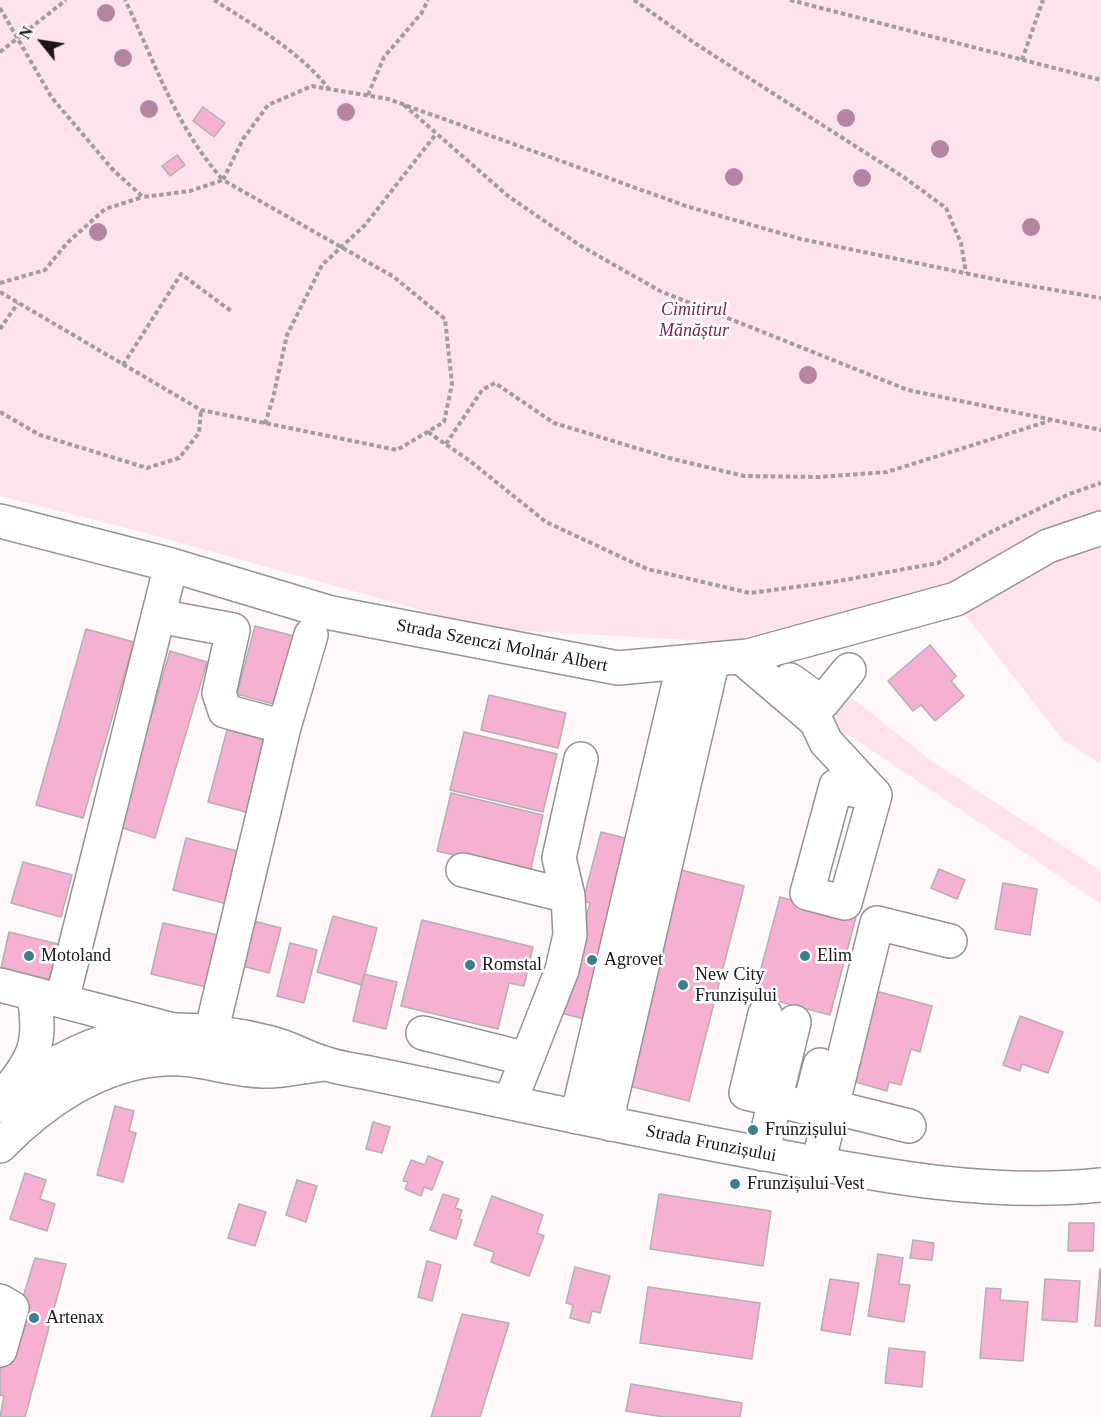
<!DOCTYPE html>
<meta charset="utf-8">
<style>
body{margin:0}
#map{position:relative;width:1101px;height:1417px;overflow:hidden;background:#fef8fb;font-family:Georgia,serif}
canvas{display:block}
.north{position:absolute;left:12px;top:12px;width:60px;height:60px;-webkit-text-stroke:4px #fff;paint-order:stroke;rotate:300deg;font-size:16px;font-weight:700;line-height:24px;text-align:center;color:#191718}
.north::after{content:'';display:block;margin:auto;width:21px;height:27px;background:#191718;clip-path:polygon(50% 0,100% 100%,50% 72%,0 100%)}
</style>
<div id="map">
<canvas width="1101" height="1417"></canvas>
<div class="north">N</div>
</div>
<script>
const g = document.querySelector('canvas').getContext('2d');
g.lineJoin = 'round';
function fillPath(path, color) {
  g.fillStyle = color;
  g.fill(path, 'evenodd');
}
function strokePath(path, color, width, dash) {
  g.strokeStyle = color;
  g.lineWidth = width;
  g.lineCap = dash ? 'butt' : 'round';
  g.setLineDash(dash || []);
  g.stroke(path);
}
function label(font, color, halo, rows, align = 'center') {
  g.font = font + ' Georgia,serif';
  g.lineWidth = 5;
  g.setLineDash([]);
  g.textBaseline = 'middle';
  g.strokeStyle = halo;
  g.fillStyle = color;
  for (const [text, x, y, turn = 0] of rows) {
    g.save();
    g.translate(x, y);
    g.rotate((+turn || 0) * Math.PI / 180);
    g.textAlign = isNaN(turn) ? turn : align;
    if (halo) g.strokeText(text, 0, 0);
    g.fillText(text, 0, 0);
    g.restore();
  }
}
const green = new Path2D(`
 M0 0H1101V764L1063 740 942 585 727 642 489 629 131 529 0 496Z
 M848 695 933 762 1101 871V904L828 721Z`);
const building = new Path2D(`
 M203 107 225 123 214 137 193 121Z
 M177 155 185 165 170 176 162 166Z
 M255 626 302 638 284 707 237 694Z
 M86 629 134 642 83 818 36 805Z
 M930 645 956 676 951 681 964 696 935 721 921 705 913 711 888 681Z
 M170 651 207 662 155 838 119 827Z
 M489 695 566 713 558 748 481 730Z
 M227 730 272 742 253 814 208 802Z
 M464 732 557 754 543 812 450 790Z
 M451 793 543 815 530 873 437 851Z
 M601 832 629 839 592 1021 561 1013 590 903 583 901Z
 M186 838 241 852 227 904 173 890Z
 M23 862 72 875 61 917 11 903Z
 M677 869 744 886 689 1101 621 1084Z
 M939 869 965 880 957 899 931 888Z
 M1003 883 1037 889 1030 935 995 929Z
 M780 897 856 917 830 1015 754 995Z
 M333 916 377 928 362 985 317 972Z
 M246 919 281 928 269 973 235 964Z
 M422 920 533 947 524 986 509 983 498 1029 401 1006Z
 M163 923 218 935 206 987 151 974Z
 M9 932 58 944 49 980 1 968Z
 M290 943 317 950 304 1003 277 996Z
 M364 974 397 982 386 1029 353 1021Z
 M876 991 932 1006 920 1052 911 1049 901 1085 889 1082 887 1091 852 1081Z
 M1020 1016 1063 1032 1048 1073 1022 1064 1020 1071 1003 1065Z
 M115 1106 134 1111 129 1131 136 1133 123 1182 97 1175Z
 M373 1122 390 1127 382 1153 366 1149Z
 M428 1156 443 1162 432 1190 424 1187 421 1196 405 1189 408 1182 403 1181 411 1160 425 1165Z
 M25 1173 46 1180 40 1199 55 1204 47 1231 10 1219Z
 M297 1180 317 1186 306 1222 286 1215Z
 M443 1194 459 1199 455 1208 462 1210 459 1219 462 1220 456 1239 430 1230Z
 M659 1194 771 1211 763 1266 650 1249Z
 M492 1196 543 1215 537 1233 544 1236 529 1276 491 1262 494 1252 474 1245Z
 M239 1204 266 1212 255 1246 228 1238Z
 M1069 1223H1094L1093 1251H1068Z
 M913 1240 934 1243 932 1260 910 1258Z
 M878 1254 903 1258 899 1284 910 1285 904 1322 868 1316Z
 M35 1258 66 1264 25 1417H0L4 1396 0 1395V1371Z
 M427 1261 441 1265 432 1301 418 1297Z
 M575 1267 610 1276 600 1313 592 1311 589 1323 570 1318 573 1305 566 1303Z
 M1100 1269H1101V1326H1095Z
 M830 1279 859 1283 850 1335 821 1330Z
 M1045 1279 1080 1281 1077 1322 1042 1320Z
 M648 1287 760 1303 752 1359 640 1343Z
 M986 1288 1001 1289 1000 1300 1028 1302 1023 1361 980 1358Z
 M462 1314 509 1323 480 1417H431Z
 M889 1348 925 1352 922 1387 885 1383Z
 M631 1384 742 1403 740 1417H664L626 1411Z`);
const path = new Path2D(`
 M214 0C255 26 299 51 329 89
 M634 0 696 44 905 178 946 208 961 243 966 273
 M790 0 1101 80
 M0 8 52 98 114 171 143 197 190 191 223 180C175 126 156 64 125 0
 M0 52 66 0
 M1022 60 1043 0
 M368 95 384 57 421 14 428 0
 M404 105 508 196 581 246 660 291 908 390 1101 430
 M0 283 45 270 67 243 105 209 143 197
 M0 292 201 410 397 450 444 422 452 384 445 319 394 277 223 180 243 139 268 105 312 86 388 99 689 207 801 239 1008 282 1101 298
 M0 329 18 303
 M123 365 181 274 231 311
 M0 412 40 435 147 468 179 458 199 433 201 410
 M265 424 273 398 287 335 322 265 365 225 436 134
 M428 432 470 461 546 522 647 569 750 593 833 582 938 563 987 534 1069 494 1101 483
 M446 444 482 390 495 383 554 423 669 458 744 476 819 477 887 472 1049 421`);
const minor = new Path2D(`
 M0 521 171 565 331 613 618 668 748 656 956 599 1048 546 1101 528
 M158 616 233 630 219 693 225 711 284 727 211 1033
 M741 657 816 721 826 742 875 795
 M790 680 822 703 849 670
 M284 727 311 635
 M836 786 875 795 845 903 807 893Z
 M463 870 568 896
 M0 985 173 1030
 M62 1000 171 565
 M765 1014 746 1093 809 1108 820 1065
 M423 1033 527 1059
 M4 1096C35 1057 42 1045 34 995
 M510 1102 562 970 570 935 568 896 559 858 581 759
 M832 1107 909 1126
 M577 1117 684 662
 M610 1124V1105L713 659
 M762 1154 794 1022
 M818 1164 877 923 950 941
 M0 1301 12 1308 0 1350`);
const major = new Path2D(`
 M0 1105C47 1061 108 1031 174 1030 206 1030 240 1035 271 1043 289 1047 306 1058 324 1063 338 1068 354 1070 369 1073 501 1100 633 1130 766 1154 877 1175 988 1197 1101 1185
 M0 1146C43 1102 100 1063 163 1059 198 1056 233 1072 268 1071 286 1071 305 1066 323 1064`);
const trees = [
 [106,13],
 [123,58],
 [149,109],
 [346,112],
 [846,118],
 [940,149],
 [734,177],
 [862,178],
 [1031,227],
 [98,232],
 [808,375]
];
const markers = [
 [29,956,6,"#3e7e92"],
 [805,956,6,"#3e7e92"],
 [592,960,6,"#3e7e92"],
 [470,965,6,"#3e7e92"],
 [683,985,6,"#3e7e92"],
 [753,1130,6,"#3e7e92"],
 [735,1184,6,"#3e7e92"],
 [34,1318,6,"#3e7e92"]
];
const parkNames = [
 ["Cimitirul",694,310],
 ["Mănăștur",694,331]
];
const streetNames = [
 ["Strada Szenczi Molnár Albert",502,646,11],
 ["Strada Frunzișului",711,1144,11]
];
const poiNames = [
 ["Motoland",41,956],
 ["Elim",817,956],
 ["Agrovet",604,960],
 ["Romstal",482,965],
 ["New City",695,975],
 ["Frunzișului",695,996],
 ["Frunzișului",765,1130],
 ["Frunzișului Vest",747,1184],
 ["Artenax",46,1318]
];
fillPath(green, '#fee2ed');
fillPath(building, '#f7b1d0');
strokePath(building, '#b4afb1', 1.5);
strokePath(minor, '#979294', 36);
strokePath(major, '#979294', 36);
strokePath(path, '#a09b9d', 4, [4.5, 3]);
strokePath(minor, '#fff', 33);
strokePath(major, '#fff', 33);
g.fillStyle = '#b3859e';
for (const [x, y] of trees) {
  g.beginPath();
  g.arc(x, y, 9, 0, 2 * Math.PI);
  g.fill();
}
for (const [x, y, r, color] of markers) {
  const dot = new Path2D();
  dot.arc(x, y, r, 0, 2 * Math.PI);
  g.fillStyle = color;
  g.fill(dot);
  strokePath(dot, '#fff', 2);
}
label('italic 18px', '#762751', '#fff', parkNames);
label('18px', '#191718', '#fff', streetNames);
label('18px', '#191718', '#fff', poiNames, 'left');
</script>
